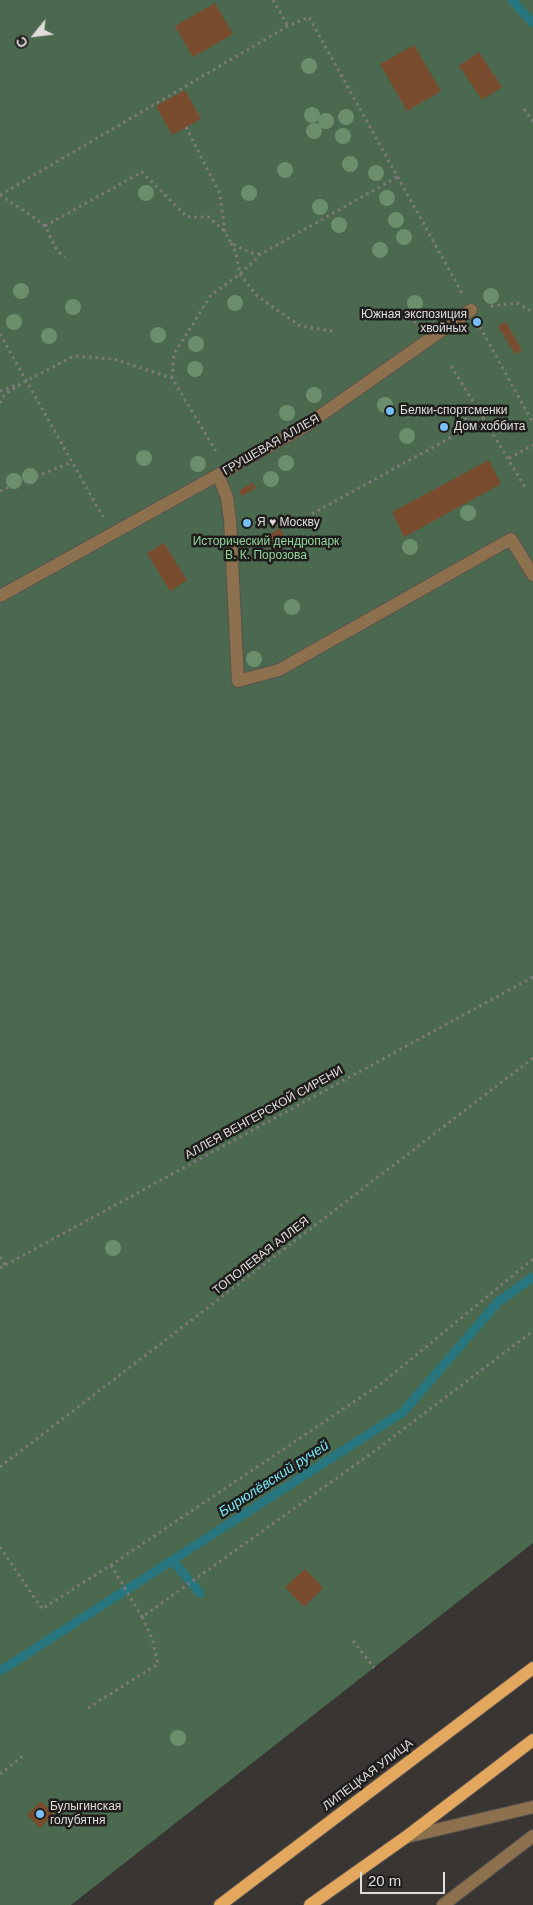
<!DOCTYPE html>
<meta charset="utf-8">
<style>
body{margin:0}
#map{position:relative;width:533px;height:1905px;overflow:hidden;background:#393533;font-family:Arial,sans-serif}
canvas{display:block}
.north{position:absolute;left:10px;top:10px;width:50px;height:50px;-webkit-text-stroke:4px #1f1d1c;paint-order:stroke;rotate:241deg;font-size:14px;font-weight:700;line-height:20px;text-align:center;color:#e0dddc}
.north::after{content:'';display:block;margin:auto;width:18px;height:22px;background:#e0dddc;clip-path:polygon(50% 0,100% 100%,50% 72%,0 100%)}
.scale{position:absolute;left:360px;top:1872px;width:85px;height:22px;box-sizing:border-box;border:2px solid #e0dddc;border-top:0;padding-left:6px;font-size:15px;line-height:18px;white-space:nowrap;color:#e0dddc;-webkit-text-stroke:4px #1f1d1c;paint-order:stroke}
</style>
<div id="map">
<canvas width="533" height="1905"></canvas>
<div class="north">С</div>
<div class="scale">20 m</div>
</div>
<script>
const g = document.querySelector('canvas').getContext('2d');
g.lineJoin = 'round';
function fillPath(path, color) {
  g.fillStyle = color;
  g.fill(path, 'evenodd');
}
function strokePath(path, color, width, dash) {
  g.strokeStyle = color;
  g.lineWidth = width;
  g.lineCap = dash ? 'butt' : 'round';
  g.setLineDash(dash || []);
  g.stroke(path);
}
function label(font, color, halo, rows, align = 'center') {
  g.font = font + ' Arial,sans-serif';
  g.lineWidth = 5;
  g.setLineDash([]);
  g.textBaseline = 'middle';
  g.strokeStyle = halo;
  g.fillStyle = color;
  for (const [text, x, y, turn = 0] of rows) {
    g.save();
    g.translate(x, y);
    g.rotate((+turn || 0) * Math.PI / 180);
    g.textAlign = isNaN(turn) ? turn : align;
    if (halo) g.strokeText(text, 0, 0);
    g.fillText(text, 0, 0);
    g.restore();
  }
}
const green = new Path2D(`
 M0 0H533V1543L71 1905H0Z`);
const stream = new Path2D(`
 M512 0 533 23
 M173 1561 200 1593
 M0 1671 403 1412 498 1302 533 1277`);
const building = new Path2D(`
 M215 3 233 34 193 57 175 26Z
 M414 45 441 91 407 111 380 64Z
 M479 52 502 87 482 100 459 66Z
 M185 90 201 119 172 135 156 106Z
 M506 322 522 350 515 354 498 326Z
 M489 460 501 484 404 537 392 512Z
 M253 483 256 488 242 496 239 490Z
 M280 528 288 542 273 551 264 538Z
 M164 543 187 580 170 591 147 553Z
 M305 1569 323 1588 304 1607 285 1587Z
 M41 1801 54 1814 40 1828 27 1815Z`);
const path = new Path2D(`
 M273 0 288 26
 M524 109 533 121
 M186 127 220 194 225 232
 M0 195 288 26 309 17 462 293
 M0 195C9 202 41 220 46 228 52 239 53 249 65 257
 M45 226 142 172 187 217H209L225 232 231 243 251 253 261 254
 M231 243 236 253 240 274 256 295 300 326 332 331
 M491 306 517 303 533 312
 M389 316 406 317 417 323
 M480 327 533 423
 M0 334 103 517
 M451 366 484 419
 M172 378 174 354 211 295 240 274 261 254 397 177
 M0 391 19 384
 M0 403 5 394 26 381 74 356 113 359 172 378 217 453
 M402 414 437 410 462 414 471 426
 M509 458 533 445
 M0 491 72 462
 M312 514 484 419 526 489
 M0 1257 5 1265
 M0 1268 533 977
 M0 1467 533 1058
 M0 1547 42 1609 111 1565 382 1383 533 1259
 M111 1565 142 1617
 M353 1641 374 1668
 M88 1708 158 1664 152 1638 142 1617 376 1450 533 1331
 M0 1774 24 1755`);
const minor = new Path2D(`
 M218 475 227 497 230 520 238 681 279 670 511 539 533 575
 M0 596 304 427 471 310
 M406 1837 533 1807
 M443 1905 533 1836`);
const major = new Path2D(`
 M220 1905 533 1668
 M310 1905 406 1837 533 1740`);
const trees = [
 [309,66],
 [312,115],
 [346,117],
 [326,121],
 [314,131],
 [343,136],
 [350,164],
 [285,170],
 [376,173],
 [146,193],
 [249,193],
 [387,198],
 [320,207],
 [396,220],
 [339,225],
 [404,237],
 [380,250],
 [21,291],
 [491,296],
 [235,303],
 [415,303],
 [73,307],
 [14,322],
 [158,335],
 [49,336],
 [196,344],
 [195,369],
 [314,395],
 [385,405],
 [287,413],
 [407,436],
 [144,458],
 [286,463],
 [198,464],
 [30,476],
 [271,479],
 [14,481],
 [468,513],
 [410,547],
 [292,607],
 [254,659],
 [113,1248],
 [178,1738]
];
const markers = [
 [477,322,5,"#78bff7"],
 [390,411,5,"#78bff7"],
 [444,427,5,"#78bff7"],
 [247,523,5,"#78bff7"],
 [40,1814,5,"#78bff7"]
];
const poiNames = [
 ["Южная экспозиция",467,315,"right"],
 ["хвойных",467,329,"right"],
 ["Белки-спортсменки",400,411],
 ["Дом хоббита",454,427],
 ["Я ♥ Москву",257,523],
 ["Булыгинская",50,1807],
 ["голубятня",50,1821]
];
const streetNames = [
 ["ГРУШЕВАЯ АЛЛЕЯ",271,445,-30],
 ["АЛЛЕЯ ВЕНГЕРСКОЙ СИРЕНИ",264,1113,-29],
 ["ТОПОЛЕВАЯ АЛЛЕЯ",261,1256,-38],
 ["ЛИПЕЦКАЯ УЛИЦА",368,1775,-37]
];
const parkNames = [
 ["Исторический дендропарк",266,542],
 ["В. К. Порозова",266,556]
];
const waterNames = [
 ["Бирюлёвский ручей",274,1479,-33]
];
fillPath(green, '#4b694e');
strokePath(stream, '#287680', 9);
fillPath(building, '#7a4c2f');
strokePath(minor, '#575351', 14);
strokePath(major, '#575351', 14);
strokePath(path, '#7d7a78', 3, [2.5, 4]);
strokePath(minor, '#8d704d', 12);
strokePath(major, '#e3a75d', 12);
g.fillStyle = '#6b8e6c';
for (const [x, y] of trees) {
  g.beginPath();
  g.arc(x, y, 8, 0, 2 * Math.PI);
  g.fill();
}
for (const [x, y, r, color] of markers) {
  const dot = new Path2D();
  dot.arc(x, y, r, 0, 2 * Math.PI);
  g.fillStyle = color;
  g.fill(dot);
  strokePath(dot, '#1f1d1c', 2);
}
label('12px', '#e0dddc', '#1f1d1c', poiNames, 'left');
label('12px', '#e0dddc', '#1f1d1c', streetNames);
label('12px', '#94d69b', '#1f1d1c', parkNames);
label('italic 14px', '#74e6f4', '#1f1d1c', waterNames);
</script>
